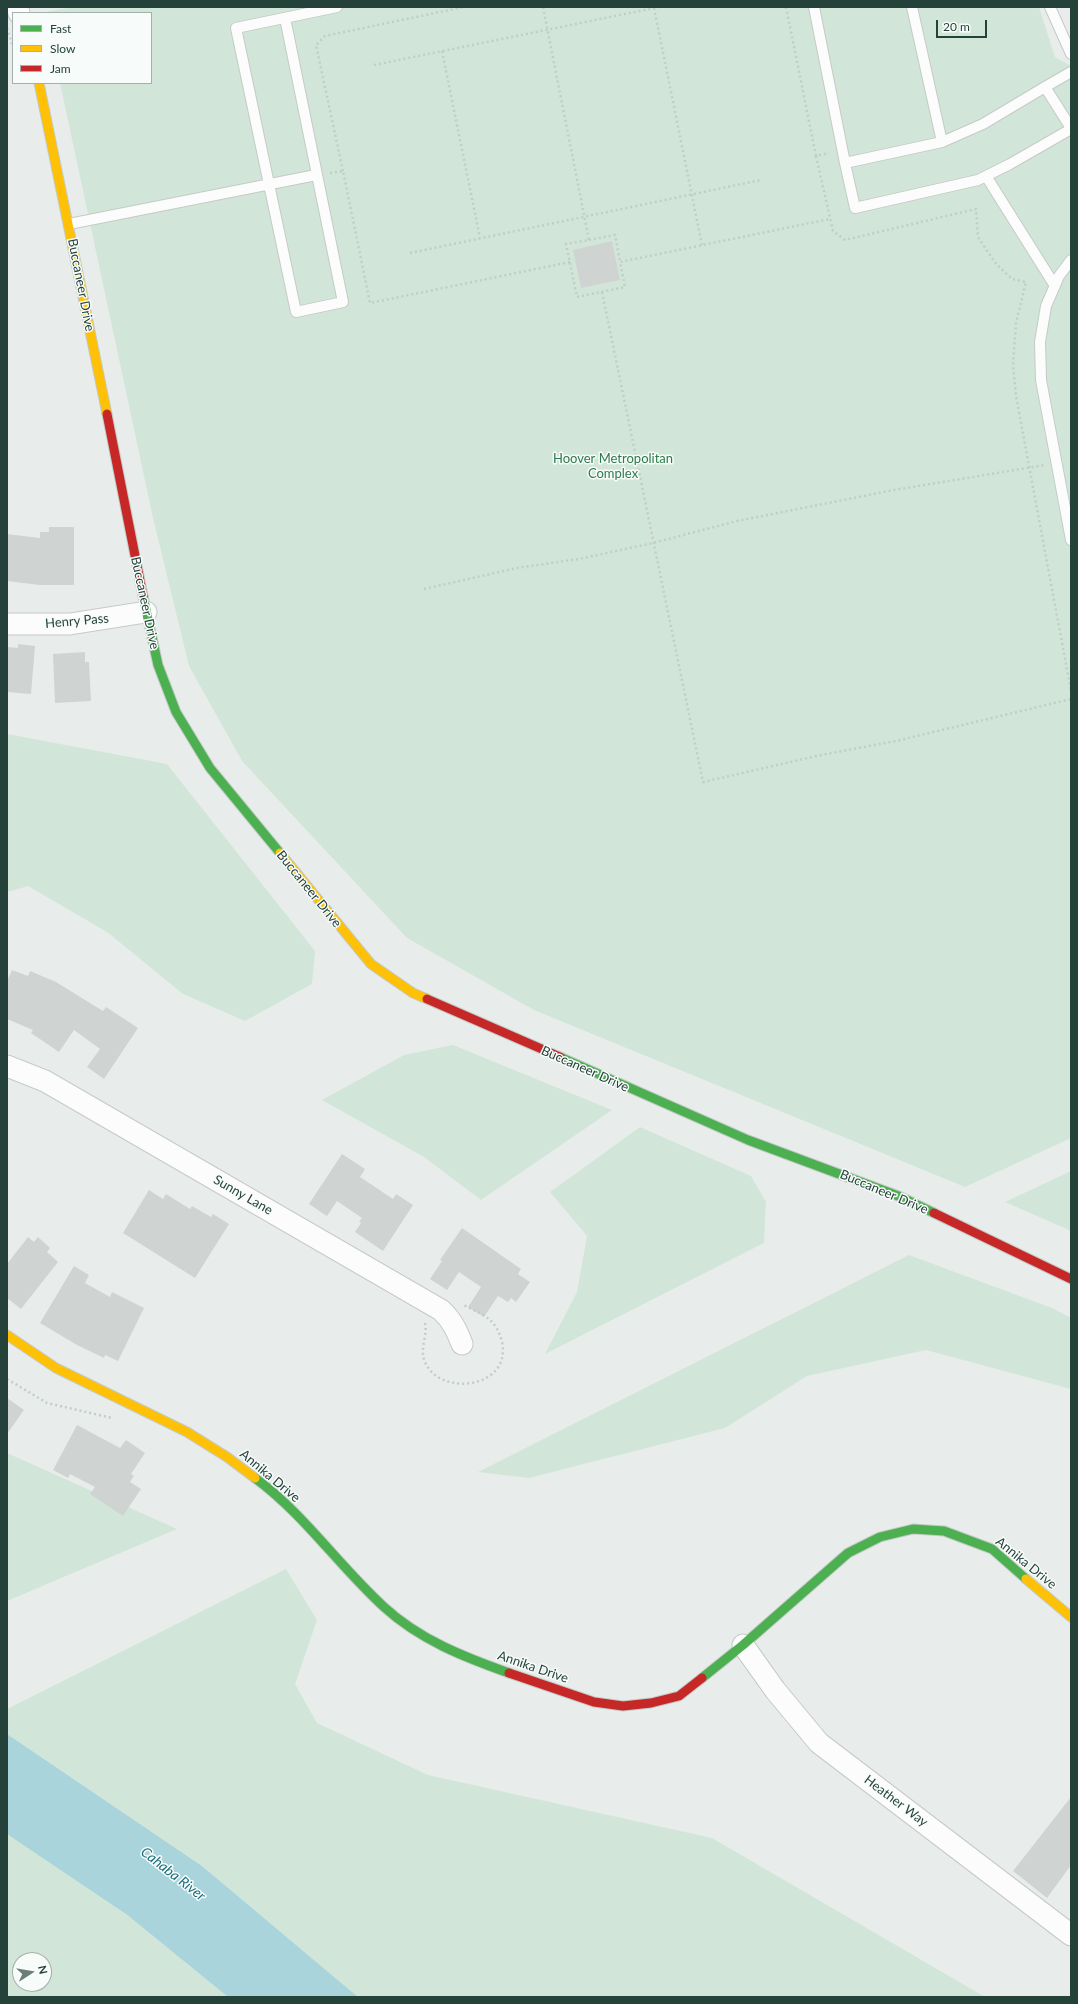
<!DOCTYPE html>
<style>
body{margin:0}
#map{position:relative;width:1078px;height:2004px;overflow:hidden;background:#e8edeb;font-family:Lato,sans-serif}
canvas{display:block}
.frame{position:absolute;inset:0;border:8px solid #24423a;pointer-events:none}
.legend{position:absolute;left:12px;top:12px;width:140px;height:72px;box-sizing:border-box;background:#f7fbf9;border:1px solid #a3b1ad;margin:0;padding:5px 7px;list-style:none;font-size:12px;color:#24423a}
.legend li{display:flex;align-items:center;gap:8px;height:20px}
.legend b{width:20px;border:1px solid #a3b1ad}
.north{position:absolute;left:12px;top:1952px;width:40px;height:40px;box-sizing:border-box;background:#f7fbf9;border:1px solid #a3b1ad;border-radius:50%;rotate:78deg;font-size:11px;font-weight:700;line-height:16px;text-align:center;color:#24423a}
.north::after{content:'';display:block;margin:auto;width:14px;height:18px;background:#697e78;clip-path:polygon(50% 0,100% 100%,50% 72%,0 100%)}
.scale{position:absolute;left:936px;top:20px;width:51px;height:18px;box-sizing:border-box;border:2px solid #24423a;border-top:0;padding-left:5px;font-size:12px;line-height:14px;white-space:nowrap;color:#24423a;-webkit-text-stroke:3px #f7fbf9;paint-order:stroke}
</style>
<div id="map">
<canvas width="1078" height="2004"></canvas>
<div class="frame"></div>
<ul class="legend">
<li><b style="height:5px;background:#4caf50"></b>Fast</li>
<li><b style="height:5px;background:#ffc107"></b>Slow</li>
<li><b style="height:5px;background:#c62828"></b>Jam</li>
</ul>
<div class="north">N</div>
<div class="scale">20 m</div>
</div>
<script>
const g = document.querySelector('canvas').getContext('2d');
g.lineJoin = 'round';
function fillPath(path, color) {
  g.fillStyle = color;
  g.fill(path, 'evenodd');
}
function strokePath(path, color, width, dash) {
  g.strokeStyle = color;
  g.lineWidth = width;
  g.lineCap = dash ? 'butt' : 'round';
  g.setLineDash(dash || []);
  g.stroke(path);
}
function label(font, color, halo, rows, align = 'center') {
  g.font = font + ' Lato,sans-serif';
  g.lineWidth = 3;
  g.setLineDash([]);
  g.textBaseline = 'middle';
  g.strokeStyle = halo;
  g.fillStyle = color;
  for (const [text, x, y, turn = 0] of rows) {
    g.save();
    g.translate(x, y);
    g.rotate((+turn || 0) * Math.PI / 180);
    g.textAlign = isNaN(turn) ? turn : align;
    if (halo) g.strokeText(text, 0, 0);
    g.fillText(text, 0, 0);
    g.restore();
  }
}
const green = new Path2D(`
 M74 7H1039L1055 57 1071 66V1138L965 1187 534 1010 407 938 242 761 189 666 153 518 60 83H151V13L45 12Z
 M7 734 167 764 315 951 312 984 245 1021 183 994 107 932 28 886 7 892Z
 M453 1045 612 1110 481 1200 424 1157 322 1100 404 1055Z
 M640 1127 751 1176 766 1202 764 1243 545 1354 577 1292 587 1236 550 1192Z
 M1071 1171V1231L1005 1202Z
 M909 1255 1052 1308 1071 1318V1389L926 1350 807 1376 725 1428 529 1478 478 1472Z
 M7 1453 177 1529 7 1601Z
 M286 1569 317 1620 295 1684 317 1723 428 1775 712 1838 985 1997H358L202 1866 7 1734V1709Z
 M7 1823 126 1914 228 1997H7ZM20 1960H44V1984H20Z`);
const water = new Path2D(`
 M7 1734 202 1866 358 1997H228L126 1914 7 1834Z`);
const building = new Path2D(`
 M612 241 620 280 581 288 573 250Z
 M49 527H74V585H40L7 581V534L40 538V532H49Z
 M18 644 35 646 31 694 7 692V647L18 648Z
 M85 652V662H89L91 701 55 703 53 654Z
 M12 970 28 976 30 971 56 982 103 1011 106 1007 138 1028 104 1079 87 1067 100 1049 74 1030 59 1052 31 1033 33 1030 7 1019V981Z
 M342 1154 365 1169 360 1177 393 1199 396 1194 413 1205 383 1251 355 1232 361 1223 359 1222 362 1218 337 1201 327 1216 309 1204Z
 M149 1190 163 1199 166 1194 190 1209 192 1206 211 1217 213 1214 229 1224 195 1278 123 1233Z
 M462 1228 521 1269 518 1274 530 1282 516 1302 511 1298 508 1302 498 1296 484 1317 468 1307 481 1287 459 1272 447 1290 430 1279 442 1261 440 1260Z
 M28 1237 34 1242 38 1237 50 1248 47 1252 58 1262 21 1309 7 1298V1264Z
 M74 1266 89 1275 85 1283 110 1297 112 1292 144 1308 118 1361 105 1355 104 1358 77 1345 40 1323Z
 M7 1398 24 1410 7 1434Z
 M77 1425 120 1448 126 1440 145 1453 131 1474 134 1476 130 1482 141 1489 123 1516 90 1494 95 1487 70 1474 68 1478 53 1470Z
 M1071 1797V1865L1047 1898 1013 1871Z`);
const path = new Path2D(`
 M543 7 589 240 566 244 577 297 625 287 620 262 830 219
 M786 7 816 156 829 153
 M654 8 702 245
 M7 28 13 47
 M442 51 480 238
 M374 65 659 7
 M816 156 833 231 845 240 976 209 978 237 996 264 1012 279 1026 282 1016 323 1013 364 1016 396 1071 691
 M343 171 316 45 325 36 464 7
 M330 173 343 171 370 303 570 262
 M589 240 615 235 620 262
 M410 253 761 180
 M602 292 703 782 821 755 896 741 1071 699
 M424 589 517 568 579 559 653 543 737 521 894 490 1045 465
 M425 1323C428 1336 419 1348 425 1362 439 1397 512 1389 502 1342 500 1334 497 1327 491 1321 484 1314 471 1309 462 1304
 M7 1379 47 1403 112 1418`);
const lane = new Path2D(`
 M814 7 845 163 942 142 983 124 1045 87
 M912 7 942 142
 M1050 7 1071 54
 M285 18 343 302 296 312 236 28 337 7
 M1071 72 1045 87 1071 128
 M845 163 855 208 978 180 1010 164 1071 129
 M986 176 1055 286
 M69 224 316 175
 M1071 260 1059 276 1046 306 1040 342 1041 380 1071 540`);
const street = new Path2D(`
 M17 7 19 13
 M7 624H70L146 612
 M7 1066 45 1081 441 1310C452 1320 457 1331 462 1344
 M743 1645 775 1690 819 1743 1071 1935`);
const fast = new Path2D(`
 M143 596 158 665 176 712 210 768 280 853
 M560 1057 748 1140 901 1197 934 1213
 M255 1478C304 1514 339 1566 384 1607 420 1640 464 1657 509 1673
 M702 1678 743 1645 848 1553 880 1537 913 1529 944 1531 992 1549 1026 1579`);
const slow = new Path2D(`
 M39 83 107 414
 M280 853 371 964 413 993 427 999
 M7 1335 56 1368 187 1432 227 1457 255 1478
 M1026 1579 1071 1617`);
const jam = new Path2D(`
 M107 414 143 596
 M427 999 560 1057
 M934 1213 1071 1279
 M509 1673 594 1702 623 1706 651 1703 679 1696 702 1678`);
const streetNames = [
 ["Buccaneer Drive",81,285,79],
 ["Buccaneer Drive",145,603,78],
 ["Henry Pass",77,621,-5],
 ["Buccaneer Drive",309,889,51],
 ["Buccaneer Drive",585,1069,24],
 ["Buccaneer Drive",884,1192,23],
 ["Sunny Lane",243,1195,30],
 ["Annika Drive",270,1476,40],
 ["Annika Drive",1026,1563,39],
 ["Annika Drive",533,1667,19],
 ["Heather Way",896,1801,37]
];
const parkNames = [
 ["Hoover Metropolitan",613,459],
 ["Complex",613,474]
];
const waterNames = [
 ["Cahaba River",173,1874,38]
];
fillPath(green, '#d1e6d8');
fillPath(water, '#a9d4db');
fillPath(building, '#cfd4d2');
strokePath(lane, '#c5cac8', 12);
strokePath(street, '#c5cac8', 23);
strokePath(fast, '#c3cbc8', 11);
strokePath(slow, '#c3cbc8', 11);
strokePath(jam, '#c3cbc8', 11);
strokePath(path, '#c3ccca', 2.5, [2, 3]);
strokePath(lane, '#fcfcfc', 10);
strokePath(street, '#fcfcfc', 21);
strokePath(fast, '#4caf50', 9);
strokePath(slow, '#ffc107', 9);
strokePath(jam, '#c62828', 9);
label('13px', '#24423a', '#f7fbf9', streetNames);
label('13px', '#2d7a4b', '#f7fbf9', parkNames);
label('italic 14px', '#1c6f80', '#f7fbf9', waterNames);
</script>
